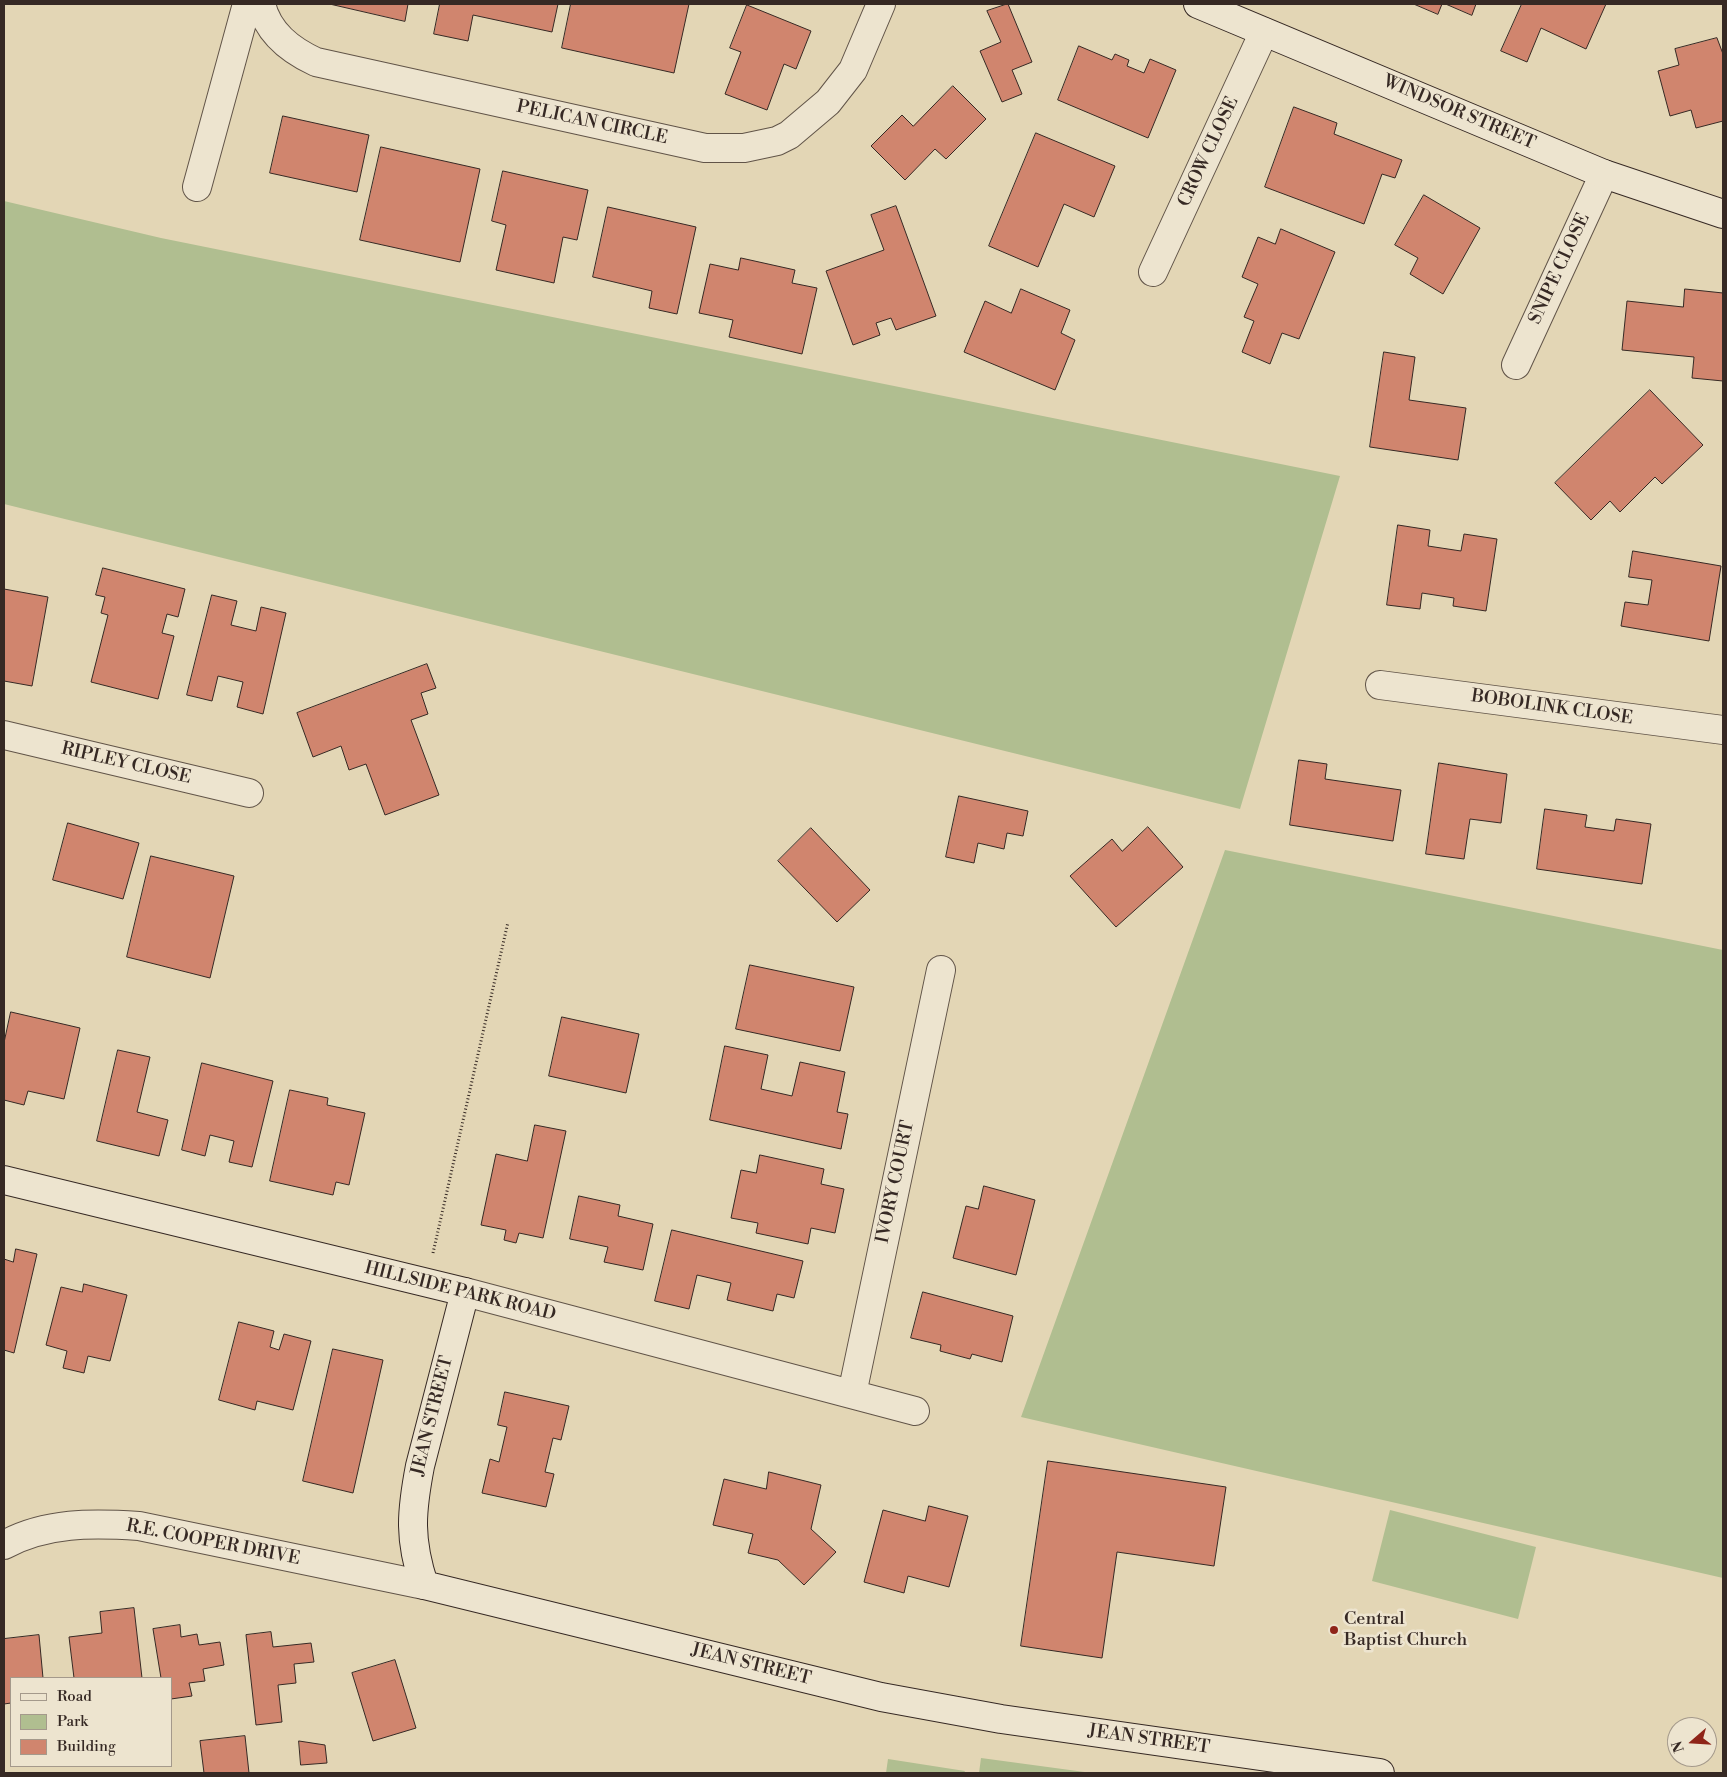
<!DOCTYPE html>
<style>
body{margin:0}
#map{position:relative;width:1727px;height:1777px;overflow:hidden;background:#e3d6b5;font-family:"Libre Bodoni",serif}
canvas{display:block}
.frame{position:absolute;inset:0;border:5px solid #362924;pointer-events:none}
.legend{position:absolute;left:10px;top:1677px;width:162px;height:90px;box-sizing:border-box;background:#ede4cf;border:1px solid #a4998b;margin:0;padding:6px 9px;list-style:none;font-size:15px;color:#362924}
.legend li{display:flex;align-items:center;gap:10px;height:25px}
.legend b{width:25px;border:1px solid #a4998b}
.north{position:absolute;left:1667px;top:1717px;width:50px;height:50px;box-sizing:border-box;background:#ede4cf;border:1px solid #a4998b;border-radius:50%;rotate:251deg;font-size:14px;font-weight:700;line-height:20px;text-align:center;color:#362924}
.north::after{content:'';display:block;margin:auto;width:18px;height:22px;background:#8f2418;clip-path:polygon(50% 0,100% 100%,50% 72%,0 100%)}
</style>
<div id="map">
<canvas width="1727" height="1777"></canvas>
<div class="frame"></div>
<ul class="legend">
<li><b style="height:6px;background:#ede4cf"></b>Road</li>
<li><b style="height:14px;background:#b0be90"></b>Park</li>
<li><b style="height:14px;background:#d0856e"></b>Building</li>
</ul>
<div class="north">N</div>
</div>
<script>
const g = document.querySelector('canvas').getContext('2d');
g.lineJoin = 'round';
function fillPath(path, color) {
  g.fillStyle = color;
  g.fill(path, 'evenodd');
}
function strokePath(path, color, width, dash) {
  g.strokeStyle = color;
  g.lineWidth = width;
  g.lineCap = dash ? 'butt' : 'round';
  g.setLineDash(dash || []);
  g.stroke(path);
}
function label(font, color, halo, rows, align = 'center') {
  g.font = font + ' "Libre Bodoni",serif';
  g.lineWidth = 5;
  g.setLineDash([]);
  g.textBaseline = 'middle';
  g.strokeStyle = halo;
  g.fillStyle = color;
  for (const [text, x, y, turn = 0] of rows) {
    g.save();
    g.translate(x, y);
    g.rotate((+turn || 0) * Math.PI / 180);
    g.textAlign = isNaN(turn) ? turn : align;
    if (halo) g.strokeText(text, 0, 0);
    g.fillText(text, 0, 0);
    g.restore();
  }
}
const green = new Path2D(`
 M4 201 161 238 1340 476 1240 809 4 504Z
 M1225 850 1723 950V1578L1021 1417Z
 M1390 1510 1536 1547 1518 1619 1372 1581Z
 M981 1758 1092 1773H979Z
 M888 1759 965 1771 964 1773H886Z`);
const building = new Path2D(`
 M330 4H408L405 21Z
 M440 4H558L552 32 473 15 468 41 434 34Z
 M571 4H689L674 73 562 48Z
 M1008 4 1032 62 1012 70 1022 94 1002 102 980 51 1001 42 987 11Z
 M1414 4H1442L1438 14Z
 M1446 4H1476L1472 15Z
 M1522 4H1606L1586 49 1541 28 1527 62 1501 51Z
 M747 5 811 31 796 69 784 64 767 110 725 94 741 52 730 48Z
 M1717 38 1723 54V121L1696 128 1691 110 1670 116 1658 71 1679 65 1675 49Z
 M1079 46 1112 60 1115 54 1129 60 1127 66 1144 73 1150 59 1176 70 1148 138 1058 100Z
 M953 86 986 119 946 159 935 149 905 180 871 146 902 115 913 126Z
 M1294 107 1337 123 1334 134 1402 160 1395 178 1382 174 1364 224 1265 187Z
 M283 116 369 135 357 192 270 173Z
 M1036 133 1115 166 1094 217 1064 204 1038 267 989 246Z
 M381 147 480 169 460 262 360 240Z
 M503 171 588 190 577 240 563 237 554 283 496 270 506 225 492 221Z
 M1424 195 1480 228 1443 294 1410 274 1418 258 1395 245Z
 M896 206 936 316 896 330 891 318 876 323 880 335 853 345 826 271 884 250 871 215Z
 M608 207 696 227 677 314 649 308 652 291 593 277Z
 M1281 229 1335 252 1299 339 1282 333 1270 364 1242 352 1254 321 1244 317 1258 284 1242 277 1258 237 1275 244Z
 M741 258 795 270 792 283 817 288 802 354 729 337 733 320 699 313 710 264 738 270Z
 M1021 289 1070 310 1061 333 1075 340 1055 390 964 352 985 301 1011 313Z
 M1685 289 1723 293V381L1692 378 1694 357 1622 350 1627 301 1683 307Z
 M1384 352 1415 357 1409 400 1466 408 1458 460 1370 447Z
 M1650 390 1703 445 1662 484 1655 477 1620 512 1610 501 1591 520 1555 483Z
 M1398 525 1430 530 1428 546 1461 551 1464 534 1497 539 1486 611 1453 606 1454 598 1422 593 1420 609 1387 605Z
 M1633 551 1721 566 1709 641 1621 626 1625 602 1648 605 1652 580 1629 577Z
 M103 568 185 589 178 617 167 614 162 633 174 636 158 699 91 682 108 615 101 613 105 597 96 595Z
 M4 589 48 597 32 686 4 681Z
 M212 595 237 601 231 625 256 631 261 607 286 613 263 714 237 707 243 682 218 676 212 701 187 695Z
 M427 664 436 688 421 693 428 714 411 720 439 795 385 815 366 764 349 770 341 746 313 757 297 713Z
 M1299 760 1327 764 1325 779 1401 790 1393 841 1290 825Z
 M1439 763 1507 774 1501 823 1470 819 1464 859 1426 854Z
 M959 796 1028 811 1023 836 1007 833 1004 849 978 843 974 863 946 857Z
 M1545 809 1587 815 1585 827 1614 831 1616 819 1651 824 1642 884 1537 869Z
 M68 823 139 843 123 899 53 880Z
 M1148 827 1183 867 1116 927 1070 876 1112 839 1122 851Z
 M811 828 870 890 837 922 778 861Z
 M151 856 234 876 210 978 127 957Z
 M750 965 854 987 840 1051 736 1029Z
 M11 1012 80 1028 64 1099 28 1091 24 1105 4 1100V1043Z
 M562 1017 639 1034 626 1093 549 1076Z
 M725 1046 768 1055 761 1089 792 1096 800 1062 845 1072 837 1112 848 1114 841 1149 710 1120Z
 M118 1050 150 1057 137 1112 168 1120 159 1156 97 1141Z
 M202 1063 273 1081 252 1167 229 1162 234 1141 210 1135 205 1156 182 1150Z
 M290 1090 328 1098 327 1105 365 1113 349 1185 336 1182 333 1195 270 1181Z
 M535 1125 566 1131 543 1238 519 1233 516 1243 504 1240 506 1230 481 1225 496 1154 527 1161Z
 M760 1155 824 1169 821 1184 844 1189 835 1233 811 1228 808 1244 756 1233 758 1223 731 1218 741 1170 756 1173Z
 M984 1186 1035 1200 1016 1275 953 1258 966 1206 978 1209Z
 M579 1196 620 1205 618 1216 653 1224 643 1270 604 1262 608 1247 570 1239Z
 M672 1230 803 1261 794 1298 777 1294 773 1311 727 1300 731 1283 697 1275 689 1309 655 1301Z
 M16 1249 37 1254 14 1353 4 1350V1259L13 1262Z
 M84 1284 127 1295 110 1361 88 1356 84 1373 63 1368 67 1351 46 1345 61 1287 82 1292Z
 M923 1292 1013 1316 1002 1362 972 1354 970 1359 940 1351 941 1345 911 1338Z
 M239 1322 274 1331 270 1347 279 1350 284 1334 311 1341 293 1410 257 1401 255 1410 219 1400Z
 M333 1349 383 1360 353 1493 303 1481Z
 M505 1392 569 1406 561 1440 553 1438 545 1472 554 1474 546 1507 482 1493 490 1459 499 1462 507 1427 498 1425Z
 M1048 1461 1226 1487 1214 1566 1117 1552 1102 1658 1021 1646Z
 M769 1472 821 1485 811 1529 836 1552 804 1585 778 1560 748 1553 753 1534 713 1525 724 1479 766 1489Z
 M929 1506 968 1516 949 1587 908 1576 904 1593 864 1582 883 1510 925 1521Z
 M134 1608 142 1678H74L69 1637 102 1633 100 1612Z
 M180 1625 181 1637 197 1634 199 1645 220 1642 224 1665 203 1669 205 1681 189 1683 192 1696 171 1699V1678H161L153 1629Z
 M271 1632 273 1647 311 1643 314 1662 294 1664 296 1683 278 1685 282 1722 256 1725 246 1635Z
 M39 1635 43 1678H11V1703L4 1704V1639Z
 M395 1660 416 1728 373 1741 352 1673Z
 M245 1736 249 1773H204L200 1741Z
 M299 1741 325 1745 327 1763 301 1765Z`);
const path = new Path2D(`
 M433 1253 508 922`);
const street = new Path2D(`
 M261 4C268 33 290 50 316 62L705 148H744L777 141 789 135 828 102 853 70 881 4
 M197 187 247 4
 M1153 272 1264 32
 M1516 365 1604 174
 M1380 685 1723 730
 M4 735 249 793
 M465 1292 915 1411
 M852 1394 941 970
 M4 1545C46 1522 92 1523 139 1526L424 1585`);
const secondary = new Path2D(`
 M1198 4 1604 174 1723 214
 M4 1180 465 1292 420 1466C411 1513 409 1539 424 1585L881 1697 1001 1719 1380 1773`);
const markers = [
 [1334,1630,5,"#8f2418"]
];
const streetNames = [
 ["WINDSOR STREET",1459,113,23],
 ["PELICAN CIRCLE",592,123,12],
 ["CROW CLOSE",1209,152,-65],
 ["SNIPE CLOSE",1560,269,-65],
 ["BOBOLINK CLOSE",1552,708,8],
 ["RIPLEY CLOSE",126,764,13],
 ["IVORY COURT",896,1182,-78],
 ["HILLSIDE PARK ROAD",460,1292,14],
 ["JEAN STREET",433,1416,-76],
 ["R.E. COOPER DRIVE",213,1543,11],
 ["JEAN STREET",751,1665,14],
 ["JEAN STREET",1149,1740,8]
];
const poiNames = [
 ["Central",1344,1620],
 ["Baptist Church",1344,1641]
];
fillPath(green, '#b0be90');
fillPath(building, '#d0856e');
strokePath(building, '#362924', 1);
strokePath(street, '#615448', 30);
strokePath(secondary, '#362924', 30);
strokePath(path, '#362924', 3, [1, 2.5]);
strokePath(street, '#ede4cf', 28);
strokePath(secondary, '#ede4cf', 28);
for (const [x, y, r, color] of markers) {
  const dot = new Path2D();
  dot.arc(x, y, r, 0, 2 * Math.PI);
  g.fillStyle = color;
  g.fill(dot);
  strokePath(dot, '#ede4cf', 2);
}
label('18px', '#362924', '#ede4cf', streetNames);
label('18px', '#362924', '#ede4cf', poiNames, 'left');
</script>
